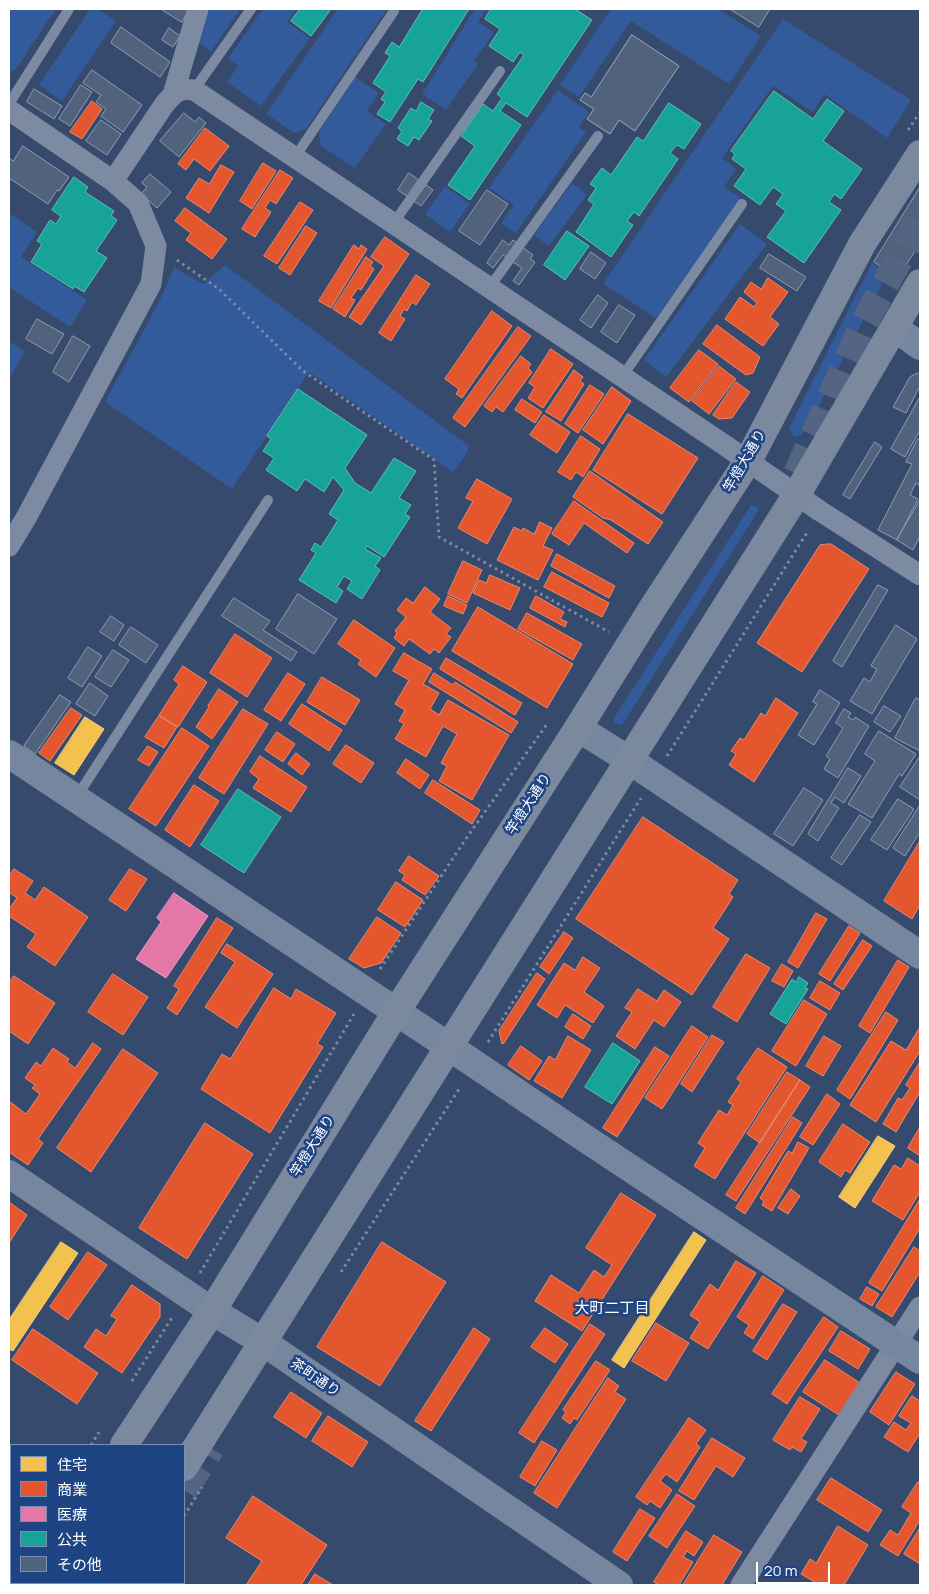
<!DOCTYPE html>
<meta charset="utf-8">
<style>
body{margin:0}
#map{position:relative;width:929px;height:1594px;overflow:hidden;background:#354a6c;font-family:Manrope,"Noto Sans JP",sans-serif}
canvas{display:block}
.frame{position:absolute;inset:0;border:10px solid #fff;pointer-events:none}
.legend{position:absolute;left:10px;top:1444px;width:175px;height:140px;box-sizing:border-box;background:#1f4483;border:1px solid #798fb5;margin:0;padding:6px 9px;list-style:none;font-size:15px;color:#fff}
.legend li{display:flex;align-items:center;gap:10px;height:25px}
.legend b{width:25px;border:1px solid #798fb5}
.scale{position:absolute;left:756px;top:1562px;width:74px;height:22px;box-sizing:border-box;border:2px solid #fff;border-top:0;padding-left:6px;font-size:15px;line-height:18px;white-space:nowrap;color:#fff;-webkit-text-stroke:4px #1f4483;paint-order:stroke}
</style>
<div id="map">
<canvas width="929" height="1594"></canvas>
<div class="frame"></div>
<ul class="legend">
<li><b style="height:14px;background:#f2c14e"></b>住宅</li>
<li><b style="height:14px;background:#e4572e"></b>商業</li>
<li><b style="height:14px;background:#e377a8"></b>医療</li>
<li><b style="height:14px;background:#17a398"></b>公共</li>
<li><b style="height:14px;background:#51627d"></b>その他</li>
</ul>
<div class="scale">20 m</div>
</div>
<script>
const g = document.querySelector('canvas').getContext('2d');
g.lineJoin = 'round';
function fillPath(path, color) {
  g.fillStyle = color;
  g.fill(path, 'evenodd');
}
function strokePath(path, color, width, dash) {
  g.strokeStyle = color;
  g.lineWidth = width;
  g.lineCap = dash ? 'butt' : 'round';
  g.setLineDash(dash || []);
  g.stroke(path);
}
function label(font, color, halo, rows, align = 'center') {
  g.font = font + ' Manrope,"Noto Sans JP",sans-serif';
  g.lineWidth = 5;
  g.setLineDash([]);
  g.textBaseline = 'middle';
  g.strokeStyle = halo;
  g.fillStyle = color;
  for (const [text, x, y, turn = 0] of rows) {
    g.save();
    g.translate(x, y);
    g.rotate((+turn || 0) * Math.PI / 180);
    g.textAlign = isNaN(turn) ? turn : align;
    if (halo) g.strokeText(text, 0, 0);
    g.fillText(text, 0, 0);
    g.restore();
  }
}
const green = new Path2D(`
 M9 9H56L15 70 9 73Z
 M90 9H98L116 21 62 101 39 85Z
 M208 9H240L211 52 198 42Z
 M263 9H296L287 22 310 38 261 106 227 82 238 66 228 58Z
 M338 9H387L306 129 295 133 266 114Z
 M475 9H487L478 22 494 33 474 61 478 64 446 110 422 94Z
 M611 9H718L761 36 729 84 631 21 579 97 560 85Z
 M783 19 911 100 887 138 824 94 813 112 773 86 722 158 736 169 724 187 741 198 656 318 603 284Z
 M355 77 379 93 367 111 386 124 355 168 321 146 319 132Z
 M558 90 589 112 579 127 586 132 516 233 501 223 514 205 489 188Z
 M572 183 587 194 549 246 534 235Z
 M445 186 470 204 450 232 425 214Z
 M9 213 37 232 21 257 87 300 70 327 9 287Z
 M740 224 767 244 666 377 644 360Z
 M872 263 888 273 806 430 798 437 793 436 789 428Z
 M225 265 468 445V451L453 472 309 372 232 489 105 402 160 300 174 267 203 284Z
 M9 341 25 352 9 379Z
 M751 505 757 506 758 511 622 725 614 723V718Z`);
const homes = new Path2D(`
 M85 717 104 729 74 775 55 763Z
 M878 1136 895 1146 855 1208 839 1197Z
 M694 1232 706 1240 624 1368 612 1360Z
 M61 1242 78 1253 13 1351 9 1349V1320Z`);
const shops = new Path2D(`
 M92 101 102 109 82 139 70 132Z
 M205 128 229 146 210 171 194 159 186 170 178 164Z
 M263 163 276 171 252 209 240 201Z
 M221 165 234 172 209 213 186 198 199 178 209 184Z
 M280 170 293 178 276 204 270 200 265 208 271 212 255 237 242 229Z
 M300 202 313 210 277 264 264 256Z
 M185 208 227 239 212 259 186 240 191 233 175 221Z
 M306 226 317 233 290 275 279 268Z
 M385 237 409 254 361 325 349 317 384 266 371 257Z
 M354 245 359 249 361 245 367 249 331 308 319 301Z
 M366 257 373 262 370 266 374 269 361 290 358 288 351 298 355 300 345 317 333 309Z
 M416 275 430 284 416 305 412 302 407 311 404 309 400 316 405 319 391 341 379 333Z
 M768 278 788 292 770 317 779 324 763 346 725 319 740 297 754 307 757 303 744 292 751 282 761 289Z
 M492 311 512 326 462 398 456 394 459 389 445 379Z
 M717 325 760 357 753 373 746 375 703 344Z
 M518 327 531 336 465 427 453 418Z
 M551 349 573 364 543 408 528 398 535 387 529 383Z
 M699 350 718 364 689 402 670 388Z
 M521 356 531 364 528 368 532 372 503 412 496 407 492 412 484 406Z
 M719 366 736 379 709 414 692 401Z
 M574 370 583 377 580 381 584 384 561 421 546 412Z
 M736 382 750 392 732 418 719 419 713 415Z
 M590 385 604 394 578 433 565 424Z
 M612 387 631 401 603 444 583 430Z
 M522 399 542 412 535 423 515 410Z
 M628 414 698 458 662 514 593 470Z
 M544 415 570 432 557 453 530 435Z
 M581 436 600 449 583 477 576 472 571 480 558 472Z
 M590 471 663 522 648 544 611 520 603 518 573 497Z
 M477 479 512 499 487 544 458 528 473 501 466 498Z
 M574 501 634 543 627 553 584 523 569 545 552 534Z
 M540 522 552 528 543 546 553 550 538 580 497 560 514 527 522 531 523 528 534 534Z
 M831 544 869 569 802 672 757 643 820 545Z
 M557 554 615 586 609 598 551 566Z
 M463 561 482 570 467 603 448 594Z
 M552 572 609 603 602 617 544 587Z
 M490 575 520 588 510 610 473 593 479 580 486 583Z
 M425 587 440 599 430 612 451 628 446 634 451 637 439 653 434 649 430 654 409 639 404 646 394 638 397 633 395 631 406 617 397 610 406 598 413 603Z
 M448 596 467 605 463 614 444 606Z
 M536 596 564 612 560 619 567 622 565 627 530 608Z
 M478 607 573 664 547 708 452 651Z
 M527 613 582 644 573 660 518 629Z
 M354 620 395 648 376 677 358 664 361 660 338 644Z
 M235 634 272 658 247 697 210 673Z
 M404 653 432 669 423 684 439 693 430 709 439 715 448 700 509 735 472 800 439 781 447 766 441 763 457 734 443 726 426 757 395 739 404 724 399 721 405 710 395 704 409 680 393 671Z
 M446 658 522 703 515 715 440 669Z
 M183 666 207 682 178 727 159 715 179 684 174 680Z
 M288 673 305 684 281 721 264 710Z
 M434 673 453 685 455 682 518 722 511 733 429 682Z
 M322 677 360 700 345 725 307 702Z
 M219 689 238 702 212 739 196 727 209 707 208 706Z
 M776 698 798 713 754 782 729 765 736 754 731 751 740 738 744 740 761 713 765 716Z
 M302 704 342 730 329 751 289 724Z
 M71 708 82 715 50 761 39 753Z
 M243 709 268 724 224 794 199 778Z
 M159 716 177 727 164 748 145 737Z
 M182 728 209 746 156 826 129 809Z
 M277 732 295 744 283 762 265 750Z
 M346 745 374 763 361 783 333 764Z
 M148 746 158 752 149 766 138 760Z
 M296 753 310 764 302 775 288 764Z
 M260 756 307 787 291 812 253 788 259 779 250 772Z
 M406 759 429 775 420 789 397 773Z
 M433 780 480 810 472 824 425 793Z
 M194 785 219 801 190 847 165 830Z
 M643 817 738 880 729 894 733 897 713 928 729 939 692 995 576 919Z
 M920 841V905L912 919 884 901Z
 M409 856 439 876 425 895 402 880 405 875 399 871Z
 M14 869 33 881 25 893 35 900 44 887 88 917 55 966 27 947 36 934 9 916V909L17 898 9 892V877Z
 M130 869 147 879 126 911 109 900Z
 M396 882 423 900 405 927 378 910Z
 M816 913 827 919 798 968 788 962Z
 M377 917 401 933 381 963 364 968 349 959Z
 M217 918 233 928 177 1015 167 1008 179 989 174 986Z
 M849 926 860 933 830 981 819 974Z
 M564 932 573 938 549 974 540 967Z
 M863 940 872 946 843 990 834 984Z
 M227 944 273 974 237 1028 205 1007 235 962 221 953Z
 M746 954 770 968 737 1022 713 1007Z
 M583 957 600 968 584 992 604 1006 593 1023 565 1005 557 1018 537 1005 564 963 575 970Z
 M898 960 909 967 870 1033 859 1026Z
 M782 964 793 971 784 987 772 981Z
 M537 973 545 979 504 1043 502 1044 499 1031Z
 M113 974 148 997 123 1035 88 1012Z
 M14 976 55 1003 28 1044 9 1031V983Z
 M820 981 840 993 830 1010 810 998Z
 M274 988 291 999 296 989 336 1013 317 1044 323 1047 270 1133 201 1089 222 1054 230 1059Z
 M638 989 657 1001 664 990 681 1002 664 1027 654 1020 635 1049 616 1036 632 1012 625 1008Z
 M804 1000 827 1014 796 1066 772 1051Z
 M886 1012 898 1020 850 1099 837 1090Z
 M573 1014 591 1026 583 1039 565 1027Z
 M692 1026 708 1037 662 1109 645 1098Z
 M920 1027V1051L876 1122 850 1105 891 1041 906 1050Z
 M712 1035 724 1042 692 1092 681 1084Z
 M568 1036 591 1050 562 1098 534 1081 549 1056 555 1060Z
 M824 1036 841 1046 823 1076 806 1066Z
 M93 1043 101 1049 38 1139 43 1143 28 1165 9 1152V1101L26 1114 40 1094 32 1088 35 1085 25 1078 36 1062 41 1066 53 1048 69 1059 67 1062 75 1068Z
 M521 1046 542 1061 529 1080 508 1065Z
 M655 1047 669 1056 617 1137 603 1128Z
 M758 1048 787 1067 715 1179 694 1166 705 1148 698 1143 719 1110 727 1115 733 1105 728 1102 741 1082 737 1079Z
 M123 1049 158 1073 91 1172 57 1148Z
 M920 1062V1092L896 1132 883 1124 898 1098 902 1100 910 1088 906 1085Z
 M787 1072 800 1080 760 1143 747 1134Z
 M800 1080 810 1087 736 1201 726 1195Z
 M827 1094 840 1104 813 1145 800 1137Z
 M793 1117 802 1123 745 1214 736 1208Z
 M205 1123 253 1154 187 1259 139 1228Z
 M843 1124 870 1142 850 1173 845 1170 841 1177 819 1162Z
 M920 1127V1156L908 1148Z
 M798 1142 809 1148 772 1211 762 1205 764 1201 760 1198 788 1151 792 1153Z
 M908 1158 920 1166V1192L903 1220 872 1201 894 1165 901 1169Z
 M791 1189 800 1196 788 1214 778 1208Z
 M621 1193 656 1215 582 1331 535 1301 551 1275 579 1293 594 1270 604 1277 612 1265 586 1248Z
 M920 1199V1228L882 1291 869 1283Z
 M9 1202 27 1215 9 1243Z
 M382 1242 446 1282 380 1386 317 1347Z
 M914 1247 920 1251V1272L892 1317 876 1307Z
 M88 1252 107 1265 68 1320 50 1307Z
 M736 1261 756 1273 708 1349 690 1338 700 1322 690 1315 710 1284 718 1290Z
 M763 1276 784 1290 753 1339 744 1333 749 1325 737 1317Z
 M132 1285 160 1304V1317L122 1373 84 1347 96 1329 106 1336 117 1319 111 1316Z
 M867 1287 879 1294 872 1306 860 1299Z
 M783 1304 797 1312 767 1360 753 1351Z
 M824 1317 838 1327 787 1404 772 1394Z
 M656 1323 689 1343 666 1381 632 1361Z
 M590 1324 605 1334 534 1443 519 1433Z
 M474 1328 490 1339 431 1431 415 1421Z
 M545 1328 568 1344 555 1363 531 1347Z
 M33 1329 98 1373 77 1404 12 1360Z
 M841 1331 870 1349 858 1369 829 1351Z
 M825 1360 860 1383 839 1415 803 1392Z
 M596 1361 610 1370 577 1420 574 1418 570 1424 562 1418 566 1412 563 1410Z
 M896 1372 915 1384 889 1425 870 1412Z
 M608 1378 619 1386 615 1392 626 1399 557 1508 534 1493Z
 M291 1392 322 1413 306 1438 274 1417Z
 M912 1396 920 1401V1433L908 1452 884 1437 894 1422 906 1430 911 1423 899 1416Z
 M800 1397 820 1409 801 1439 807 1442 801 1452 792 1447 790 1450 773 1440Z
 M328 1416 368 1442 352 1467 312 1441Z
 M689 1418 706 1430 696 1444 700 1447 677 1482 666 1474 660 1481 672 1490 660 1508 650 1501 647 1505 636 1497Z
 M712 1438 745 1458 733 1477 716 1466 694 1500 679 1491Z
 M542 1441 557 1450 535 1486 520 1477Z
 M9 1465 11 1466V1539L9 1543Z
 M831 1478 882 1510 868 1532 817 1500Z
 M918 1482 920 1483V1520L898 1556 880 1545 890 1530 898 1535 911 1513 902 1507Z
 M677 1494 695 1506 667 1548 649 1536Z
 M253 1496 327 1545 301 1585H246L262 1561 226 1538Z
 M640 1509 655 1518 627 1561 613 1552Z
 M838 1526 868 1545 844 1585H820L801 1574 810 1559 816 1563Z
 M920 1528V1564L904 1554Z
 M686 1531 703 1542 694 1556 687 1551 683 1557 693 1562 679 1585H659L654 1582Z
 M714 1535 742 1552 722 1585H683Z
 M315 1574 333 1585H308Z`);
const health = new Path2D(`
 M174 893 208 916 166 978 136 959 161 922 157 918Z`);
const public = new Path2D(`
 M300 9H331L311 36 291 21Z
 M423 9H469L423 82 418 79 390 122 377 114 385 102 381 99 386 92 373 83 390 56 385 53 392 42 399 47Z
 M491 9H575L592 20 527 117 506 103 500 111 521 125 470 200 448 185 475 146 461 136 483 104 493 111 502 98 497 94 524 55 520 52 513 62 489 46 500 29 485 19Z
 M632 35 679 66 635 131 619 120 610 134 587 119 594 109 580 100 585 93 591 97Z
 M774 91 813 119 827 99 844 111 823 141 862 169 841 199 834 194 829 202 841 210 804 263 767 237 786 211 776 204 783 194 773 187 760 205 734 186 746 169 732 159 735 154 731 151Z
 M421 102 434 110 428 119 432 121 419 140 414 137 408 146 397 139 402 131 398 128 411 108 416 111Z
 M669 103 701 124 684 149 677 145 670 153 678 159 639 216 634 212 627 221 633 225 611 257 576 232 594 204 588 200 596 188 590 184 602 168 611 175 637 137 643 141Z
 M74 177 88 187 85 192 114 211 111 216 117 220 96 251 107 258 84 292 74 286 73 289 31 262 42 244 37 241 50 220 56 224 61 216 52 210Z
 M567 231 589 246 565 280 544 265Z
 M298 389 367 435 345 468 355 483 371 493 394 458 416 471 399 498 411 505 405 514 410 517 384 557 367 546 365 549 381 558 375 566 380 570 362 599 347 589 352 581 344 576 337 587 343 591 336 603 299 580 316 553 311 550 315 543 321 547 338 520 329 514 344 490 333 477 324 492 305 479 297 491 266 470 274 458 263 451 271 439 267 436Z
 M238 789 281 817 244 873 201 845Z
 M799 977 808 983 805 988 808 989 786 1024 770 1014 792 979 796 982Z
 M613 1043 640 1061 612 1104 585 1087Z`);
const building = new Path2D(`
 M161 9H184L188 11 182 22Z
 M730 9H770L759 27Z
 M121 27 170 62 160 77 111 43Z
 M169 28 180 36 173 47 162 40Z
 M632 35 679 66 635 131 619 120 610 134 587 119 594 109 580 100 585 93 591 97Z
 M92 70 142 105 123 132 101 116 106 109 96 102 101 95 83 83Z
 M81 85 92 92 70 126 59 119Z
 M34 89 62 106 54 119 27 102Z
 M184 113 195 122 199 117 206 123 179 157 160 141Z
 M101 120 121 134 107 155 86 141Z
 M23 146 69 177 59 191 57 190 48 204 9 178V158L13 161Z
 M409 173 433 190 421 206 398 190Z
 M150 174 171 192 157 208 141 194 147 187 142 183Z
 M920 187V243L898 278 874 262Z
 M487 190 508 204 480 245 459 231Z
 M503 240 509 245 513 240 533 255 530 259 535 262 519 285 513 281 522 268 503 255 493 268 487 263Z
 M591 252 606 263 595 279 580 269Z
 M769 254 806 277 797 291 760 268Z
 M598 295 608 303 591 328 580 320Z
 M619 305 635 315 617 343 601 332Z
 M37 319 64 334 52 354 26 339Z
 M73 336 90 346 69 382 53 372Z
 M918 373 920 374V386L906 413 893 407 910 377Z
 M920 397V430L905 457 891 449Z
 M918 439 920 440V486L916 483 910 495 918 499 897 540 878 530 912 464 906 462Z
 M875 442 882 447 850 499 843 495Z
 M920 500V536L913 550 897 540Z
 M878 585 888 590 842 667 833 661Z
 M298 594 337 619 314 654 276 629Z
 M234 598 270 621 263 630 297 652 291 661 222 616Z
 M111 616 124 625 114 641 100 632Z
 M896 625 917 639 872 714 850 701 864 678 870 682 877 669 871 666Z
 M131 627 158 645 146 663 119 645Z
 M88 647 102 656 82 687 68 678Z
 M113 650 129 660 111 687 95 677Z
 M90 683 108 696 95 716 76 704Z
 M820 690 840 703 814 745 798 735 817 704 813 702Z
 M60 695 71 702 35 754 24 746Z
 M916 698 920 700V751L895 738Z
 M884 706 901 716 890 732 874 722Z
 M844 709 851 713 848 717 853 720 855 717 869 726 838 778 824 769 830 759 826 756 843 728 836 723Z
 M879 731 916 754 902 776 899 774 872 818 848 804 875 761 865 754Z
 M919 758 920 760V800L900 787Z
 M848 768 861 776 844 803 835 797 831 803 839 808 818 841 808 834Z
 M804 788 823 800 793 846 774 834Z
 M898 799 914 809 887 850 871 840Z
 M920 805V832L905 856 893 848Z
 M860 815 871 822 842 865 831 858Z`);
const highwayTunnel = new Path2D(`
 M797 474 865 321 920 221
 M184 1490 211 1448
 M124 1585 125 1583`);
const path = new Path2D(`
 M908 130 920 112
 M177 260 219 289 303 371 434 460 439 537 609 632
 M667 756 808 531
 M380 969 465 840 547 724
 M488 1042 641 798
 M341 1272 461 1086
 M200 1273 354 1014
 M132 1381 173 1316
 M91 1445 99 1432
 M184 1516 202 1487
 M140 1585 141 1583`);
const lane = new Path2D(`
 M194 90 251 9
 M9 104 69 9
 M295 157 394 11
 M393 224 500 71
 M489 288 598 136
 M622 377 742 204
 M76 798 268 500`);
const street = new Path2D(`
 M173 95 198 9
 M9 110 113 181 138 203 156 246 151 284 26 518 9 546
 M113 181 164 105C174 93 178 88 194 90L726 446 820 511 920 575
 M741 1585 920 1307`);
const secondary = new Path2D(`
 M895 328 920 346
 M578 728 629 760 920 955
 M9 754 448 1046 580 1135 920 1360
 M9 1174 212 1311 263 1342 619 1585`);
const primary = new Path2D(`
 M124 1445 212 1311 396 1012 578 728 652 609 748 461 862 244 920 154
 M184 1467 797 494 920 283
 M31 1585 33 1583
 M108 1585 110 1583`);
const streetNames = [
 ["竿燈大通り",745,461,-60],
 ["竿燈大通り",529,804,-57],
 ["竿燈大通り",313,1146,-58],
 ["茶町通り",315,1378,34]
];
const neighbourhoodNames = [
 ["大町二丁目",612,1309]
];
fillPath(green, '#335a9a');
fillPath(homes, '#f2c14e');
strokePath(homes, '#f6d483', 1);
fillPath(shops, '#e4572e');
strokePath(shops, '#ec896d', 1);
fillPath(health, '#e377a8');
strokePath(health, '#eba0c2', 1);
fillPath(public, '#17a398');
strokePath(public, '#5dbfb7', 1);
fillPath(building, '#51627d');
strokePath(building, '#8f9cb0', 1);
strokePath(highwayTunnel, '#536582', 28, [28, 14]);
strokePath(path, '#7c8ba2', 3, [2.5, 4]);
strokePath(lane, '#7c8ba2', 10);
strokePath(street, '#7c8ba2', 21);
strokePath(secondary, '#76869f', 28);
strokePath(primary, '#7b899f', 28);
label('14px', '#fff', '#1f4483', streetNames);
label('15px', '#fff', '#1f4483', neighbourhoodNames);
</script>
